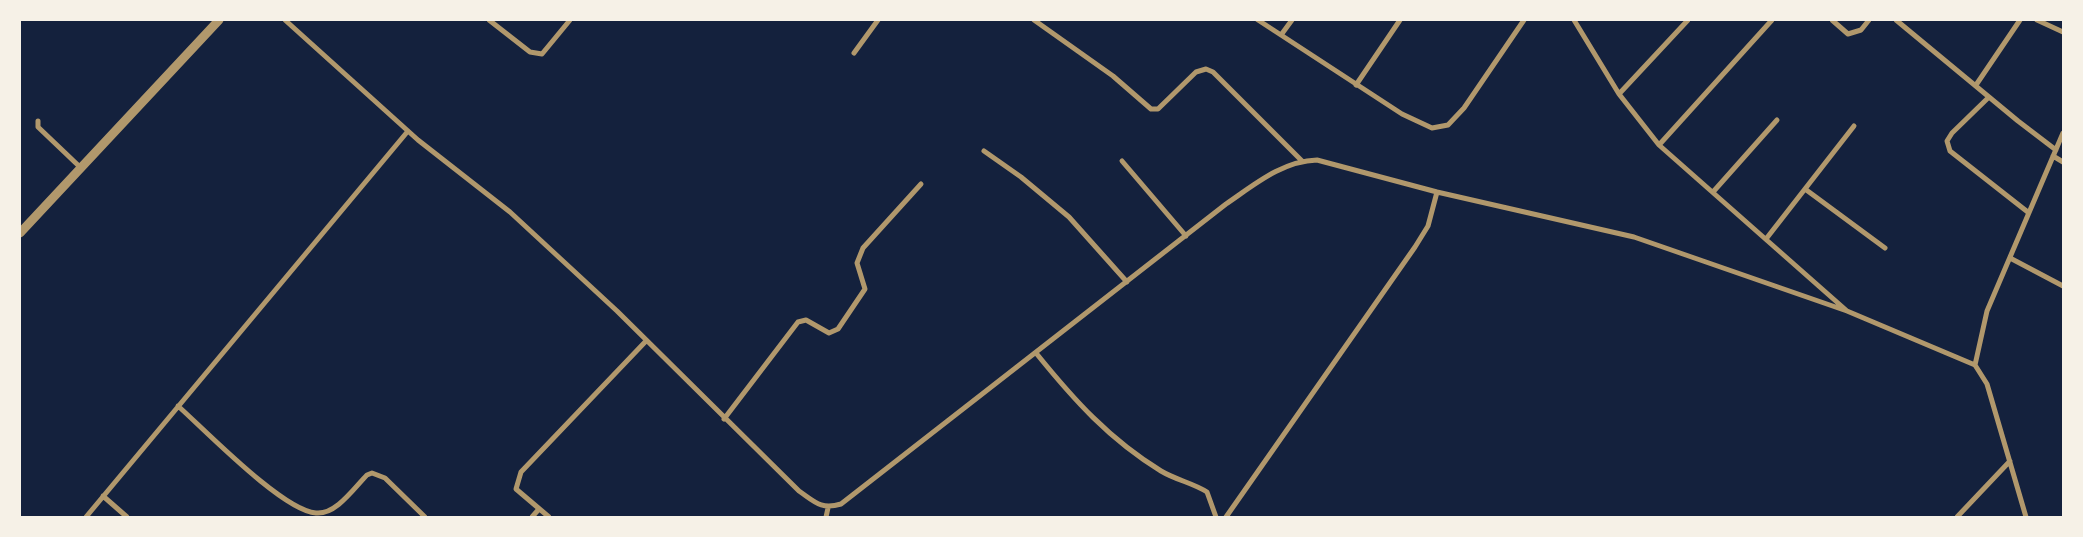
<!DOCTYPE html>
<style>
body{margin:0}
#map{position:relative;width:2083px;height:537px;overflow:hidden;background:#14213d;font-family:"DM Sans",sans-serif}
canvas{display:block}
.frame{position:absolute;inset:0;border:21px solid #f6f1e7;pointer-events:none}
</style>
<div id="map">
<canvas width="2083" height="537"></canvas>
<div class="frame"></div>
</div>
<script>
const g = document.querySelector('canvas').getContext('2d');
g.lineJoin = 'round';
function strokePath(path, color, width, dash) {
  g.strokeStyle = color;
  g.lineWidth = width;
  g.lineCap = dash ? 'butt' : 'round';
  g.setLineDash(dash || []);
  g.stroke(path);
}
const minor = new Path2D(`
 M285 20 418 140 510 212 617 311 799 491C815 502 821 510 841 504L1226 204C1254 185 1282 161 1317 160L1437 192 1634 237 1847 311
 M489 20 530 52 542 54 570 20
 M1034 20 1113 76 1151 109H1158L1196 72 1206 69 1213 72 1302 161
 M1258 20 1402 114 1432 128 1448 125 1464 108 1524 20
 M1574 20 1619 94 1659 145 1847 311 1975 365 1987 384 2026 517
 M1832 20 1848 34 1861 30 1869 20
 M1896 20 2018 121 2056 150
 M2037 20 2063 32
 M1281 35 1292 20
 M854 53 878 20
 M1356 85 1400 20
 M1976 85 2020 20
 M1619 94 1688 20
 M1989 97 1952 133 1947 141 1950 151 2029 213
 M38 121V127L81 168
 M1659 145 1772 20
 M984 151 1021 177 1069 217 1127 282
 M2053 156 2063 162
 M1122 161 1186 236
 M1805 189 1885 248
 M1713 192 1777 120
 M1766 239 1854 126
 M2010 258 2063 286
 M1036 353C1074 400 1109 439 1161 471 1176 480 1193 483 1207 492L1216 517
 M1975 365 1987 311 2063 133
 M178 406C205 430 283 511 316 513 336 515 354 488 367 475L372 473 385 478 425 517
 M724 419 798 322 806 320 829 333 838 329 865 289 857 263 863 248 921 184
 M103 496 127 517
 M86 517 408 131
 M532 517 539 509
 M549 517 516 489 521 472 646 341
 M826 517 828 508
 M1226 517 1415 247 1428 226 1437 192
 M1957 517 2010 461`);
const tertiary = new Path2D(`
 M20 233 219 20`);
strokePath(minor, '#b1986c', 5);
strokePath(tertiary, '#b1986c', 9);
</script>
